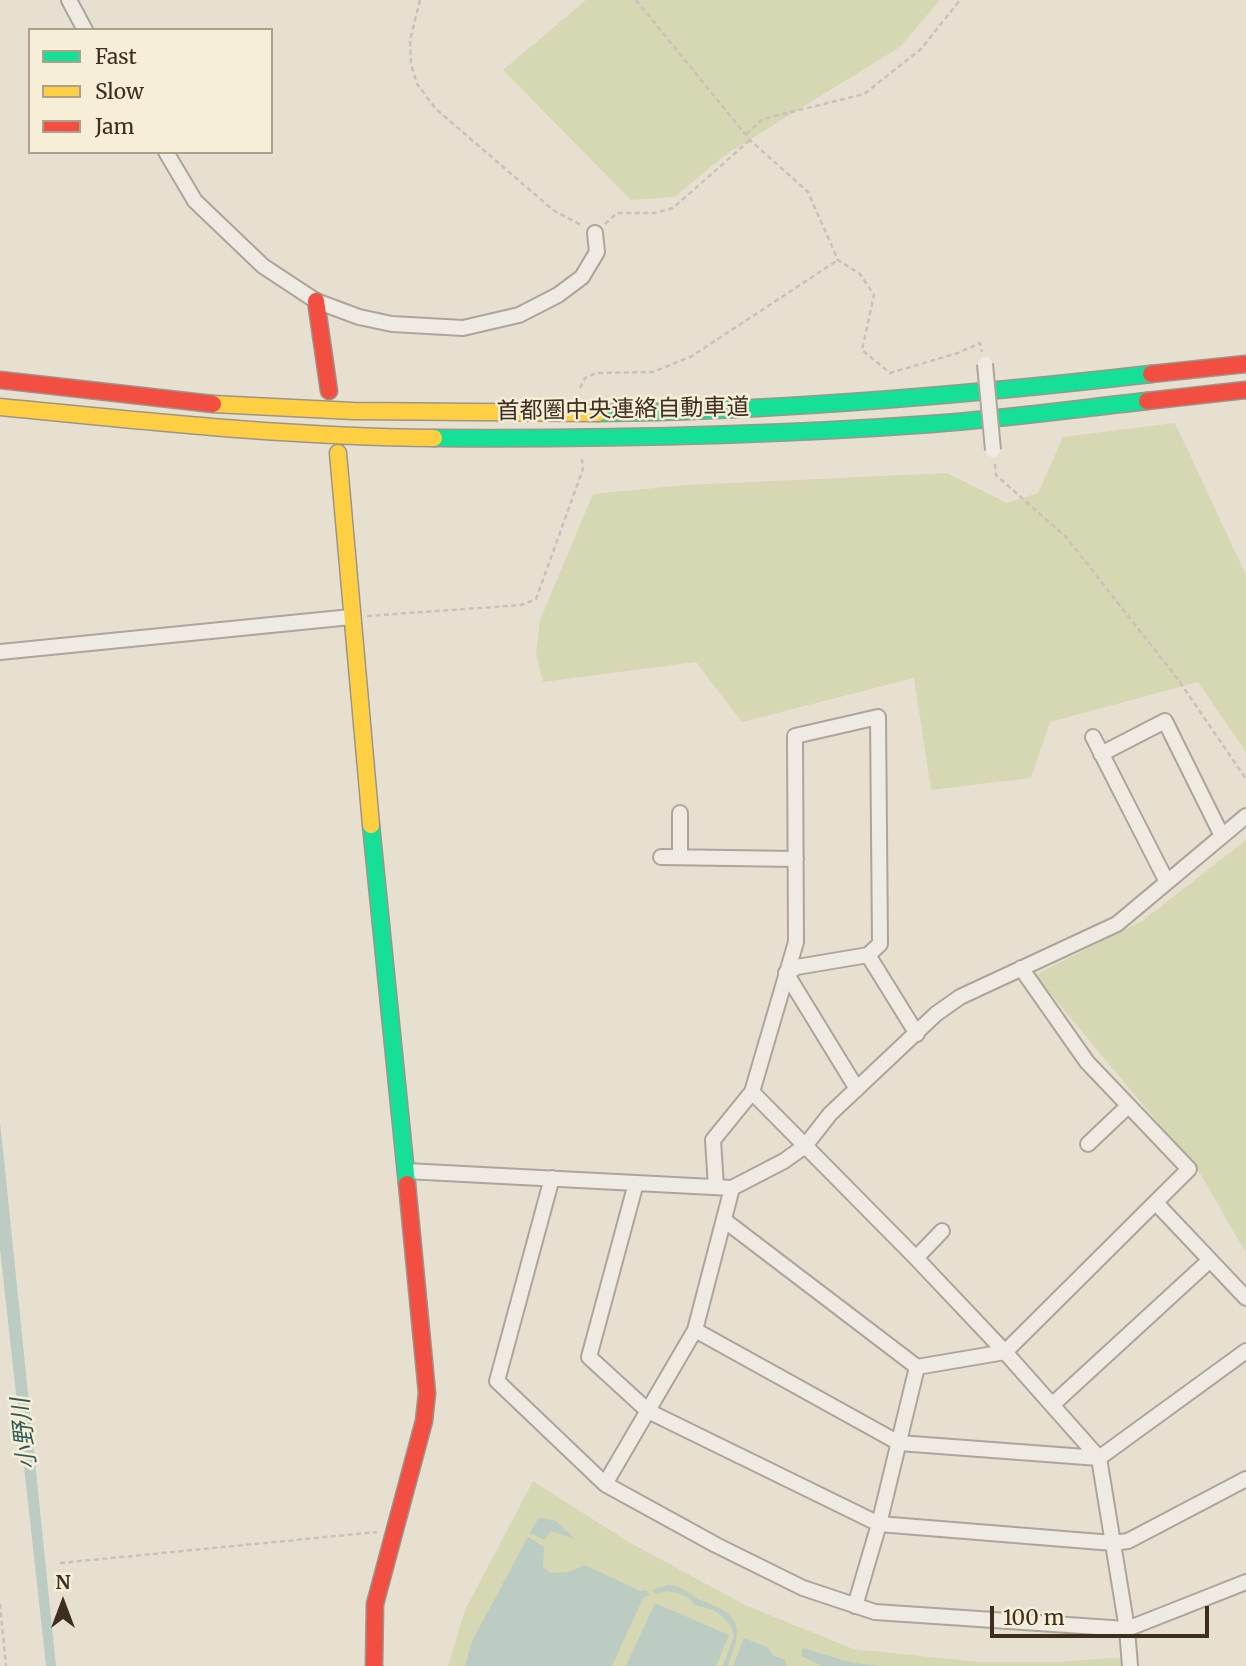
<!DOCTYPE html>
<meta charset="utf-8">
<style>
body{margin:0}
#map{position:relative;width:1246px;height:1666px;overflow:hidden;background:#e7e0d1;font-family:Merriweather,serif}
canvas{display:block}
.legend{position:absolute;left:28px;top:28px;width:245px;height:126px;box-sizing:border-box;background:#f7eed8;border:2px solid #ada18e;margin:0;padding:9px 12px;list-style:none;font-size:21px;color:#3d2e20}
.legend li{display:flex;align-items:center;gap:14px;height:35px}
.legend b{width:35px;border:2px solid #ada18e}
.north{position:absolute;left:28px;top:1568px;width:70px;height:70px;-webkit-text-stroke:5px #f7eed8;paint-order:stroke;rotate:0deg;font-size:19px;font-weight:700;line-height:28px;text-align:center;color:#3d2e20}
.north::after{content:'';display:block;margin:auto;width:24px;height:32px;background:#3d2e20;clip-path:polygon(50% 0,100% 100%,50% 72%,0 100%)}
.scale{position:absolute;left:990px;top:1606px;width:219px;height:32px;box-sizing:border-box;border:4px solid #3d2e20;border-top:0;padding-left:9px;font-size:21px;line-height:24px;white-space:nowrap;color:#3d2e20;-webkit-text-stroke:5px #f7eed8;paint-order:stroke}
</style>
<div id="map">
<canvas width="1246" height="1666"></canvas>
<ul class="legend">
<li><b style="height:9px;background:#16e098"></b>Fast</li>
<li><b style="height:9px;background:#ffcf43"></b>Slow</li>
<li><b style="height:9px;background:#f24e42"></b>Jam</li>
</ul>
<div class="north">N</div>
<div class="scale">100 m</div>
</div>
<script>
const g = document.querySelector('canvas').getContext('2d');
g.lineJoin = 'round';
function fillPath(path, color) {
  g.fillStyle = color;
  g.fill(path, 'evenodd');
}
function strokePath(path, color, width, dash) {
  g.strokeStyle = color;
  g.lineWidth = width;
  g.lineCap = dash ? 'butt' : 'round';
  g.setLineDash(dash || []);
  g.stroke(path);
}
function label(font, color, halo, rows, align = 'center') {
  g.font = font + ' Merriweather,"Noto Sans JP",serif';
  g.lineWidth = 5;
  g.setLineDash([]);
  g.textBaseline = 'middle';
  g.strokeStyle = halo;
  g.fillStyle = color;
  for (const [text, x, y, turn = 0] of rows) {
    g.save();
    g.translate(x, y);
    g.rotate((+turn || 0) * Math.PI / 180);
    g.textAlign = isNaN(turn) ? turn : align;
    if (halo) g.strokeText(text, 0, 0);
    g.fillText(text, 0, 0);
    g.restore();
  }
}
const green = new Path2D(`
 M586 0H940L900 47 725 155 675 197 631 200 503 70Z
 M1175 423 1246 575V752L1198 682 1050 722 1031 778 931 790 914 678 742 722 696 662 543 682 536 654 540 620 593 494 686 485 947 473 1007 503 1038 493 1063 437Z
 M1246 840V1253L1201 1175 1035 975 1142 921Z
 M533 1481 627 1541 745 1605 853 1649 979 1662H1060L1125 1657V1666H448L465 1610Z`);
const water = new Path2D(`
 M0 1122 5 1169 56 1666H46L0 1249Z
 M542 1518 556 1521 575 1539 551 1531 544 1540 530 1533 538 1519Z
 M528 1537 544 1547 543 1567 550 1573 569 1572 584 1565 641 1591 646 1590 649 1595 643 1598 612 1666H465L472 1641Z
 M668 1585C683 1585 690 1596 703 1601 744 1617 742 1628 728 1666H723L734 1636 731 1626 725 1619 714 1610 695 1605 689 1598 678 1593 666 1591 656 1594 652 1590Z
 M655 1603 729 1635 716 1666H626Z
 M744 1638 767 1647 774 1656 785 1660 787 1666C769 1665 752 1666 733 1666Z
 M803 1648 849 1662 879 1666H822L801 1656Z`);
const path = new Path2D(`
 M420 0 410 40 411 64 417 84 436 109 553 210 583 226
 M636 0 750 140 808 192 838 260 860 274 874 295 862 350 890 373 958 353 980 343 982 352
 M746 134 763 119 864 94 921 49 960 0
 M605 224 617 213H655L673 208 750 140
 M580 388 585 378 596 373 653 372 692 356 838 260
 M995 464 996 475 1066 537 1177 678 1246 779
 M367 616 521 605 536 599 583 469 582 459
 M60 1563 377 1532
 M0 1604 6 1666`);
const street = new Path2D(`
 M69 0 85 30
 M166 152 195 201 263 266 316 301 359 317 392 324 463 328 519 315 558 295 582 277 597 252 595 233
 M0 652 351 617
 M1093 737 1167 882
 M1101 754 1165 721 1222 836
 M680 813V857
 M661 857 796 859
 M857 1089 786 973 797 967 868 955
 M752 1092 916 1258 1005 1352 1099 1458 1127 1629 1130 1666
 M1088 1144 1128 1106
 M406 1171 732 1188 784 1161 805 1146 830 1114 936 1014 960 997 1117 924 1246 816
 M552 1178 497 1381 605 1484
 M636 1183 589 1357 648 1411 879 1524 1113 1543 1128 1541 1246 1479
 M716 1187 713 1140 752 1092 796 942 795 736 878 717 880 944 868 955 917 1034
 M732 1188 695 1330 605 1484 716 1545 803 1588 875 1612 1127 1629 1246 1582
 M1157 1204 1246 1298
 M724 1220 917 1367 1005 1352 1189 1169 1087 1062 1021 968
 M916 1258 942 1231
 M695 1330 899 1443 1099 1458 1246 1351
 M1052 1405 1210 1260
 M855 1606 879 1524 917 1367`);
const fast = new Path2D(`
 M598 413C783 411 967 395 1151 374
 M434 438C600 439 766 436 931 424 1003 419 1076 409 1147 401
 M371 825 407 1184`);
const slow = new Path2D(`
 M213 404 353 411 598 413
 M0 407C144 421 289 437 434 438
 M338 453 371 825`);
const jam = new Path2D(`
 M316 301 329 391
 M1151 374 1246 364
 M0 380 213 404
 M1147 401 1246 390
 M374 1666 375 1604 424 1421 427 1393 407 1184`);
const streetBridge = new Path2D(`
 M985 364 993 450`);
const streetNames = [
 ["首都圏中央連絡自動車道",623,410,-1]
];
const waterNames = [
 ["小野川",25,1434,-96]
];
fillPath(green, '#d6d7b3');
fillPath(water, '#bcccc2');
strokePath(street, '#ada599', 18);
strokePath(fast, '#9c958a', 19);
strokePath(slow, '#9c958a', 19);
strokePath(jam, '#9c958a', 19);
strokePath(path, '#c8c2b9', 2.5, [5, 3.5]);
strokePath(street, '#efebe3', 14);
strokePath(fast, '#16e098', 16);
strokePath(slow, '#ffcf43', 16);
strokePath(jam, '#f24e42', 16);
strokePath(streetBridge, '#ada599', 18, []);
strokePath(streetBridge, '#efebe3', 14);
label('23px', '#3d2e20', '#f7eed8', streetNames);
label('italic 24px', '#2f5d5a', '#f7eed8', waterNames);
</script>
